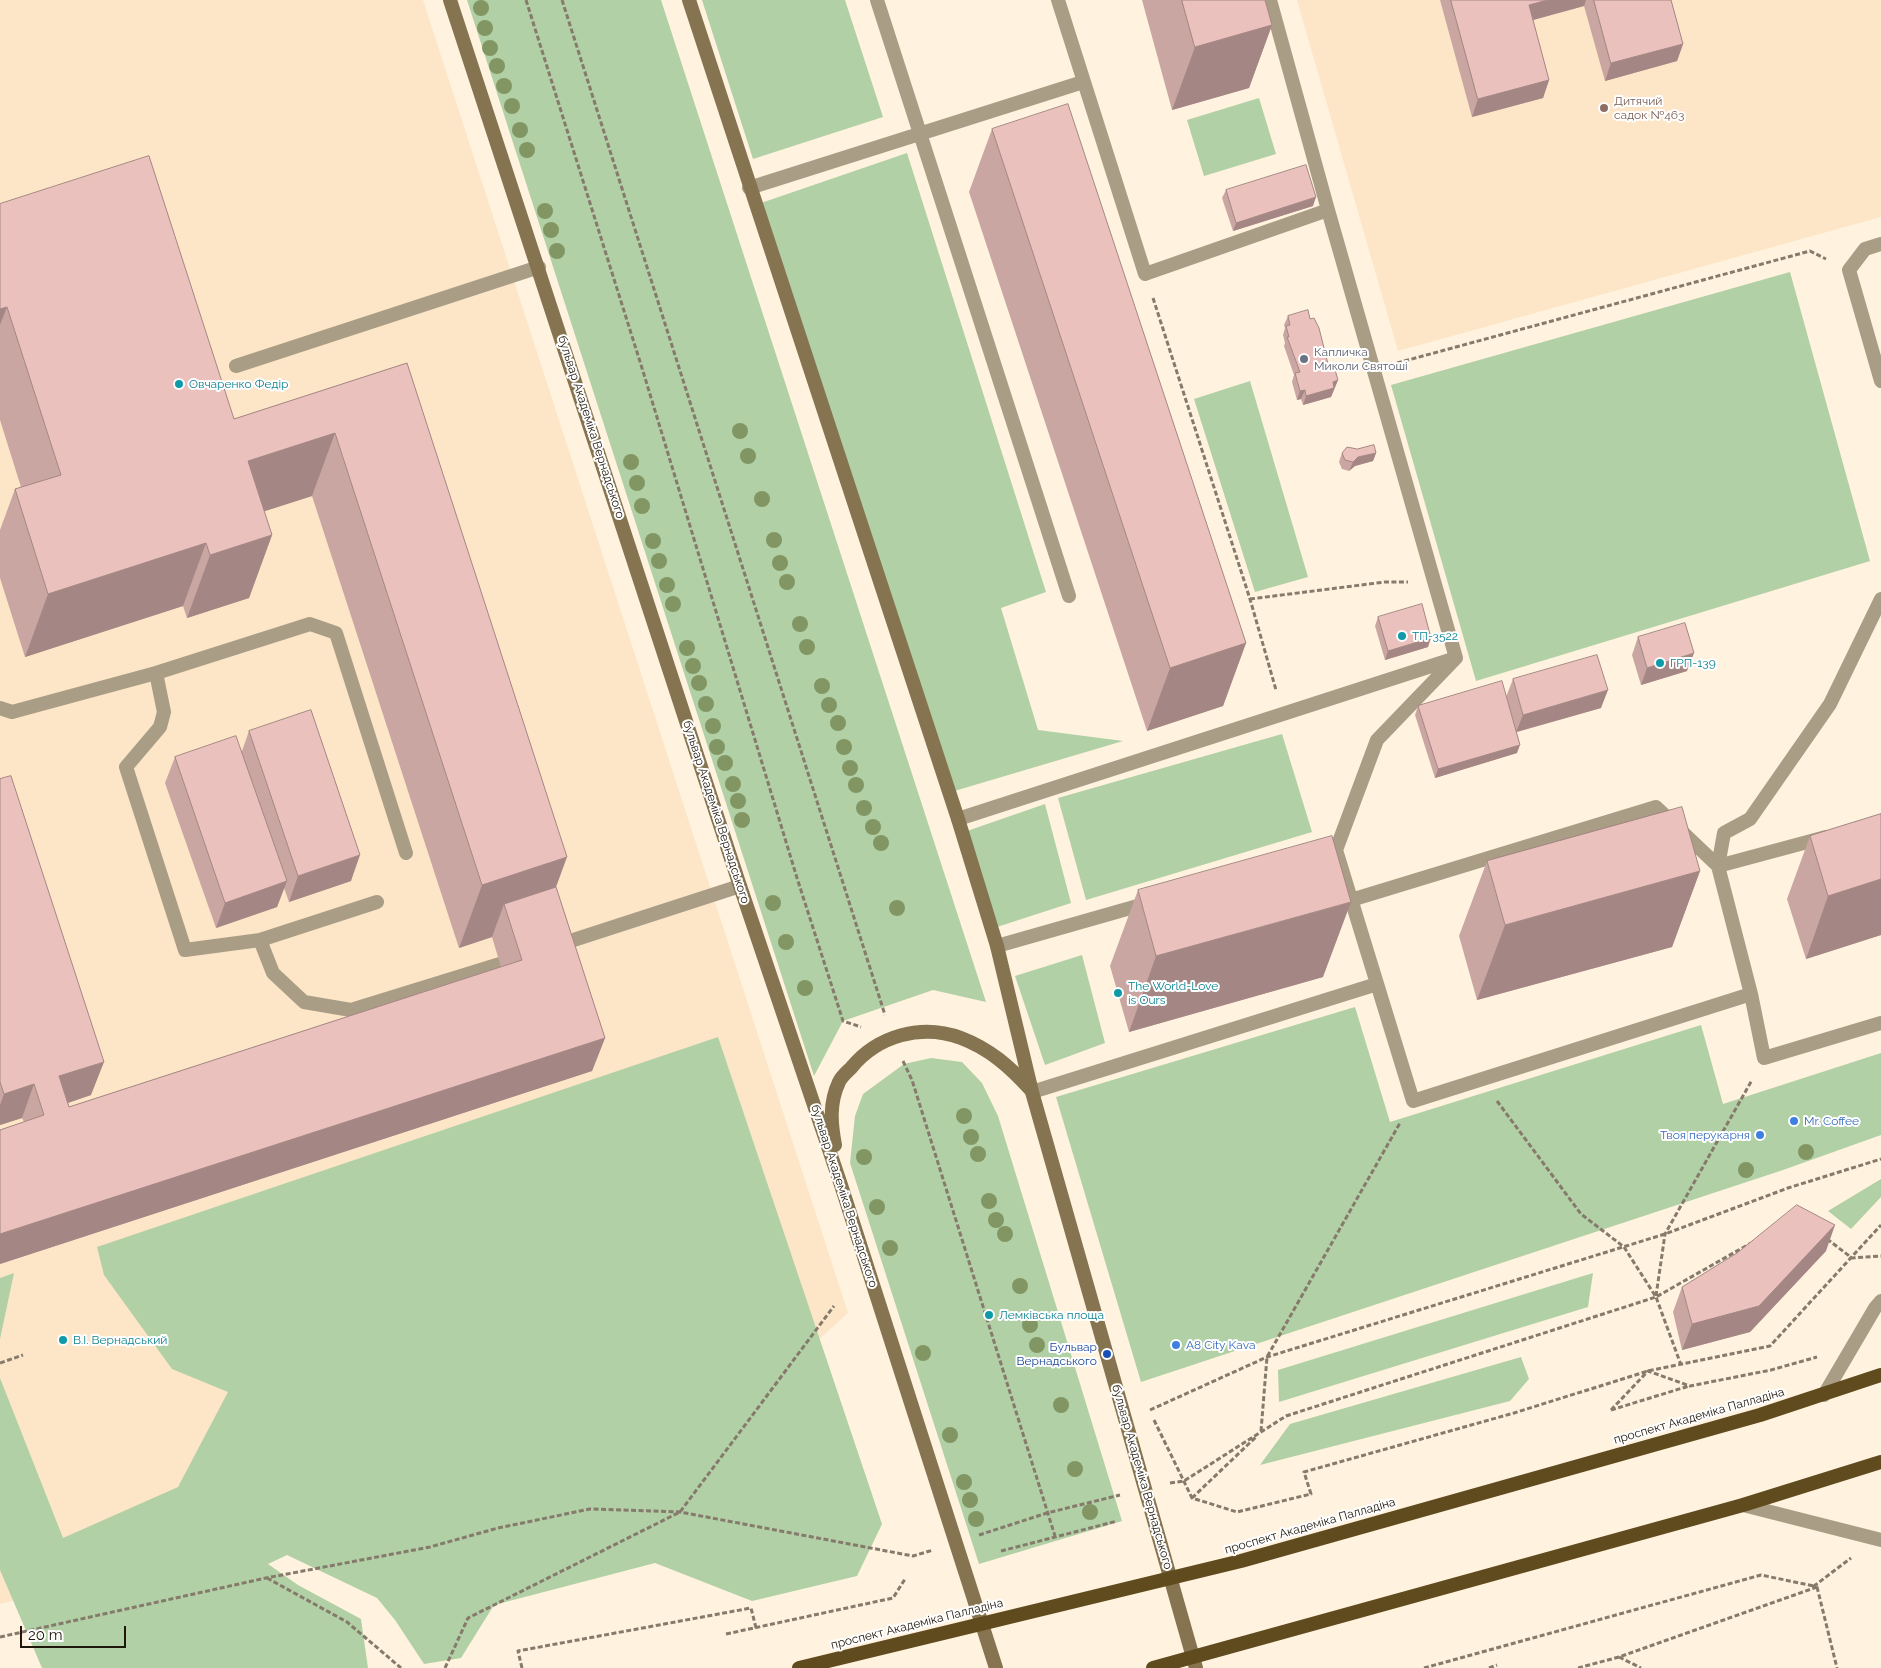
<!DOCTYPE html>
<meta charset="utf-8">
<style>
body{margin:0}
#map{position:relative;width:1881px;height:1668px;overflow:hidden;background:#fff2de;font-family:Raleway,sans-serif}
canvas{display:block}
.scale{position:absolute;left:20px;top:1626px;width:106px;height:22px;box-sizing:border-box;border:2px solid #1f170b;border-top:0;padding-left:6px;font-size:15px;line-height:18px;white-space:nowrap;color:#1f170b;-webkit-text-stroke:4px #fff;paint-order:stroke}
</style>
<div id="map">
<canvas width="1881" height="1668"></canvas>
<div class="scale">20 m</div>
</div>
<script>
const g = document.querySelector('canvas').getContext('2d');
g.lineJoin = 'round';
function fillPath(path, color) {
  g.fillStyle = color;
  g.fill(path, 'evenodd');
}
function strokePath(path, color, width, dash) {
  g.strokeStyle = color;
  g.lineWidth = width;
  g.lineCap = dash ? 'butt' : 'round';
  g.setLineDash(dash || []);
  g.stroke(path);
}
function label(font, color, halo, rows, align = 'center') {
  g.font = font + ' Raleway,sans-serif';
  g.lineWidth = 4;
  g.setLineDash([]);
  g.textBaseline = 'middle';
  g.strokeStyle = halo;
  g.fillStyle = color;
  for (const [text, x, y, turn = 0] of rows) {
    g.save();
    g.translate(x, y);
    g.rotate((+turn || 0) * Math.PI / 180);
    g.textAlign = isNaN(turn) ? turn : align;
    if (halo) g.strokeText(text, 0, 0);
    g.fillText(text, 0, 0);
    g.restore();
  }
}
const built = new Path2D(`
 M0 0H423L848 1313 750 1402 409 1499 0 1604Z
 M1297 0H1881V217L1398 351Z`);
const green = new Path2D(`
 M467 0H661L986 1002 933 990 843 1021 814 1076Z
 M702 0H845L883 117 753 159Z
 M1259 98 1276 154 1204 176 1187 120Z
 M907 153 1046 592 1001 608 1038 730 1123 741 951 792 761 203Z
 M1790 272 1870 561 1476 681 1391 385Z
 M1250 381 1308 577 1255 592 1194 399Z
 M1282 734 1312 832 1086 900 1058 798Z
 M1045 804 1071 903 997 927 967 831Z
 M1082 955 1105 1043 1045 1065 1015 976Z
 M1355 1007 1390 1122 1701 1025 1723 1104 1881 1053V1135L1783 1170 1141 1382 1056 1097Z
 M718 1037 882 1524 857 1576 752 1601 655 1563 494 1605 461 1658 424 1664 395 1620 377 1598 287 1555 268 1564 298 1585 361 1619 368 1668H42L0 1570V1378L63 1538 178 1487 228 1392 172 1369 104 1275 97 1247Z
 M931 1058 962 1062 982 1083 998 1116 1122 1521 979 1564 850 1163 855 1116 863 1094 904 1064Z
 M1881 1179V1197L1851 1229 1828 1211Z
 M14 1273 0 1339V1278Z
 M1593 1273 1588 1307 1279 1402 1278 1370Z
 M1521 1357 1529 1379 1510 1401 1260 1465 1290 1424Z`);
const path = new Path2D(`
 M526 0 642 368 797 878 843 1021 861 1027
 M562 0 885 1015
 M1153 298 1250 599 1276 690
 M1397 363 1810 251 1826 259
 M1250 599 1385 582H1408
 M903 1061 912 1080 1055 1536
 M1497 1101 1581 1214 1624 1247 1656 1297 1681 1365
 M1827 1239 1852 1258 1881 1256
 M1656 1296 1665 1234 1752 1080
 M0 1363 23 1355
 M1150 1410 1267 1357 1665 1234 1788 1188 1881 1159
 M1611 1410 1648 1371 1690 1386 1771 1370 1817 1357
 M1611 1410 1689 1386
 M1154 1420 1192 1498 1237 1512 1311 1494 1304 1472 1514 1413 1648 1371 1770 1346 1881 1225
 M1261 1431 1267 1357 1400 1123
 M1170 1483 1184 1481 1286 1416 1656 1297 1751 1243
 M1192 1498 1257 1436
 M979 1535 1047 1513 1120 1495
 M1001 1551 1117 1521
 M267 1578 347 1622 401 1668
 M1817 1587 1837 1668
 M726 1634 893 1598 905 1579
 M0 1637 266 1578 430 1547 498 1528 590 1509 680 1512 913 1556 933 1550
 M1619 1657 1641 1668
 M445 1668 468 1618 680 1512 834 1306
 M522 1668 518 1651 751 1608 756 1628
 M1424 1668 1761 1575 1814 1586
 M1489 1668 1497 1665
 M1578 1668 1619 1657 1817 1587 1814 1586 1851 1558`);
const service = new Path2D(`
 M877 0 1069 596
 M1058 0 1145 274 1328 210 1270 0
 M749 188 1083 82
 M1881 244 1865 249 1849 270 1881 381
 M236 366 539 267
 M156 673 164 712 160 727 126 767 185 950 260 940 377 902
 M0 708 12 712 156 673 310 624 336 633 406 853
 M958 819 1456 658 1328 210
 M1826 837 1718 866 1724 833 1750 819 1830 704 1881 599
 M1351 900 1656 807 1718 866 1751 994 1413 1101 1336 850 1377 740 1456 658
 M260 940 273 973 304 1002 351 1010 500 964
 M555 946 740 886
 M997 946 1148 903
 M1751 994 1764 1058 1881 1023
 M1032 1092 1377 984`);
const tertiary = new Path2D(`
 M1824 1395 1875 1308 1881 1301
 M1743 1505 1881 1540`);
const secondary = new Path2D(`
 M450 0 740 886 841 1185 996 1668
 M689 0 958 819 997 946 1032 1092 1196 1668
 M835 1145C831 1124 829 1103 839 1082 841 1077 847 1072 851 1068 877 1036 921 1023 961 1038 990 1049 1010 1067 1030 1089`);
const trunk = new Path2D(`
 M799 1668 1241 1561 1760 1415 1881 1375
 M1153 1668 1743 1505 1881 1462`);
const trees = [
 [481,8],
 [485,28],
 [490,48],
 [497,66],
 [504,86],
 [512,106],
 [520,130],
 [527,150],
 [545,211],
 [551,230],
 [557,251],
 [740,431],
 [748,456],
 [631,462],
 [637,483],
 [762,499],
 [642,506],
 [774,540],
 [653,541],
 [659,561],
 [780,563],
 [787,582],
 [667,585],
 [673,604],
 [800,624],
 [807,647],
 [687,648],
 [693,666],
 [699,683],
 [822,686],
 [706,704],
 [829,705],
 [838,723],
 [713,726],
 [717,747],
 [844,747],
 [725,763],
 [850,768],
 [733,784],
 [856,785],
 [738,801],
 [864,808],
 [742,820],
 [873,827],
 [881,843],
 [773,903],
 [897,908],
 [786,942],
 [805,988],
 [964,1116],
 [971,1137],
 [1806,1152],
 [978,1154],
 [864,1157],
 [1746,1170],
 [989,1201],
 [877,1207],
 [996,1220],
 [1005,1234],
 [890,1248],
 [1020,1286],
 [1030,1325],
 [1037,1345],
 [923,1353],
 [1061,1405],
 [950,1435],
 [1075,1469],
 [964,1482],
 [970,1500],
 [1090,1512],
 [976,1519]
];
const wall = new Path2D(`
 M1142 0H1265L1272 25 1249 88 1172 110Z
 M1440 0H1671L1683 44 1677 61 1605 81 1584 6 1533 20 1549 80 1543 98 1472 117Z
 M992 129 1246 643 1223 706 1147 731 969 192Z
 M1226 190 1313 206 1233 231 1222 198Z
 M0 204 234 419 407 363 556 887 605 1038 592 1071 0 1264V1130L24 1122 22 1118 0 1125V779L91 1095 68 1103 69 1107 501 967 492 937 459 948 312 496 264 511 272 535 249 598 187 618 183 606 25 657 0 578V530L15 489 21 487 0 420Z
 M1288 316 1310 319 1328 364 1338 380 1331 397 1303 405 1301 399 1297 400 1292 382 1294 375 1284 346 1285 343 1283 335 1285 328 1284 325Z
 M1342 453H1376L1373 461 1355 466 1349 471 1342 469 1339 462Z
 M1378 617 1428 647 1385 660 1375 626Z
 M1638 637 1687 671 1641 685 1632 655Z
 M1513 679 1601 708 1517 732V753L1435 778 1415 715 1418 706 1506 697Z
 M249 731 351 881 289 902 284 888 277 907 216 928 165 783 175 757 242 751Z
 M1881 814V935L1806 959 1787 899 1810 836Z
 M1487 861 1700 871 1672 947 1477 1000 1459 936Z
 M1138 890 1323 977 1129 1032 1110 966Z
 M1826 1251 1750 1332 1682 1350 1673 1312 1682 1287Z`);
const shadedWall = new Path2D(`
 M1548 0H1586L1584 6 1522 23 1529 5Z
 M1272 25 1249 88 1172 110 1195 47Z
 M1683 44 1677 61 1605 81 1611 63Z
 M1549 80 1543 98 1472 117 1478 99Z
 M1316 197 1313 206 1233 231 1236 223Z
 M7 307 0 325V309Z
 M1338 380 1331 397 1303 405 1306 396 1333 382Z
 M1305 390 1301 399 1297 400 1300 391Z
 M335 433 312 496 225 524 248 461Z
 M1376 453 1373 461 1355 466 1349 471 1353 462 1358 457Z
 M272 535 249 598 187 618 210 555Z
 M206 543 183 606 25 657 48 594Z
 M1431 638 1428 647 1385 660 1388 651Z
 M1246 643 1223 706 1147 731 1170 668Z
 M1694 653 1687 671 1641 685 1647 668Z
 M1608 690 1601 708 1516 732 1523 715Z
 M1520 745 1517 753 1435 778 1438 769Z
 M360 855 351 881 289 902 298 876Z
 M567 857 544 920 504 904 492 937 459 948 482 885Z
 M1700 871 1672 947 1477 1000 1505 925Z
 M1881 879V935L1806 959 1828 896Z
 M287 881 277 907 216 928 225 903Z
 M1351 902 1323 977 1129 1032 1156 956Z
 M605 1038 592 1071 0 1264V1234Z
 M104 1062 91 1095 47 1110 59 1076Z
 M34 1084 22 1118 0 1125V1105L4 1094Z
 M1835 1225 1826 1251 1750 1332 1682 1350 1692 1324Z`);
const building = new Path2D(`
 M1182 0H1265L1272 25 1195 47Z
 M1451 0H1548L1529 5 1549 80 1478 99Z
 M1594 0H1671L1683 44 1611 63Z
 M1068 104 1246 643 1170 668 992 129Z
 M149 156 234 419 407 363 567 857 482 885 335 433 248 461 272 535 210 555 206 543 48 594 15 489 61 475 7 307 0 309V204Z
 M1306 165 1316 197 1236 223 1226 190Z
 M1308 310 1310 319 1314 318 1319 328 1328 364 1333 363 1338 380 1333 382 1334 388 1306 396 1305 390 1300 391 1295 373 1300 372 1287 337H1289L1286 326 1290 325 1288 316Z
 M1374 445 1376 453 1358 457 1353 462 1345 460 1342 453 1347 447 1357 449Z
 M1422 604 1431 638 1388 651 1378 617Z
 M1685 623 1694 653 1647 668 1638 637Z
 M1597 655 1608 690 1523 715 1513 679Z
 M1502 681 1520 745 1438 769 1418 706Z
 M311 710 360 855 298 876 249 731Z
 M236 736 287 881 225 903 175 757Z
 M11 776 104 1062 59 1076 69 1107 522 960 504 904 556 887 605 1038 0 1234V1130L44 1115 34 1084 4 1094 0 1082V779Z
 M1682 807 1700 871 1505 925 1487 861Z
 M1881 814V879L1828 896 1810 836Z
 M1332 836 1351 902 1156 956 1138 890Z
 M1797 1205 1835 1225 1759 1306 1692 1324 1682 1287 1737 1253Z`);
const markers = [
 [1604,108,5,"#8d6e63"],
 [1304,359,5,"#6b7280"],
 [179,384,5,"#0f9aa8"],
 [1402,636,5,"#0f9aa8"],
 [1660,663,5,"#0f9aa8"],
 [1118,993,5,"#0f9aa8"],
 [1794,1121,5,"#3f7fe0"],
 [1760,1135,5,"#3f7fe0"],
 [989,1315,5,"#0f9aa8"],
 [63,1340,5,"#0f9aa8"],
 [1176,1345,5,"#3f7fe0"],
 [1107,1354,5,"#1a4fb4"]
];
const educationNames = [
 ["Дитячий",1614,101],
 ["садок №463",1614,115]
];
const worshipNames = [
 ["Капличка",1314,352],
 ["Миколи Святоші",1314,366]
];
const cultureNames = [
 ["Овчаренко Федір",189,384],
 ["ТП-3522",1412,636],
 ["ГРП-139",1670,663],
 ["The World-Love",1128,986],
 ["is Ours",1128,1000],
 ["Лемківська площа",999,1315],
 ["В.І. Вернадський",73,1340]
];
const streetNames = [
 ["бульвар Академіка Вернадського",591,427,72],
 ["бульвар Академіка Вернадського",716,812,72],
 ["бульвар Академіка Вернадського",844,1196,72],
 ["проспект Академіка Палладіна",1699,1416,-16],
 ["бульвар Академіка Вернадського",1142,1477,74],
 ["проспект Академіка Палладіна",1310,1526,-16],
 ["проспект Академіка Палладіна",917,1624,-14]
];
const shopNames = [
 ["Mr. Coffee",1804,1121],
 ["Твоя перукарня",1750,1135,"right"],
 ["A8 City Kava",1186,1345]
];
const transitNames = [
 ["Бульвар",1097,1347],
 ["Вернадського",1097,1361]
];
fillPath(built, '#fce6c7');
fillPath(green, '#b1d0a5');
strokePath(path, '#857a6b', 3, [5, 2.5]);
strokePath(service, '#aa9d86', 14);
strokePath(tertiary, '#aa9d86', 14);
strokePath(secondary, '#867451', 14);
strokePath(trunk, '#604b1f', 14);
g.fillStyle = '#829664';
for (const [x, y] of trees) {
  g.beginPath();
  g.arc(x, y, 8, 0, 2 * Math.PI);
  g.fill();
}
fillPath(wall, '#caa6a3');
fillPath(shadedWall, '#a48784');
fillPath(building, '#ebc1bd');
strokePath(building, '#a48784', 1);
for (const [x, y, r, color] of markers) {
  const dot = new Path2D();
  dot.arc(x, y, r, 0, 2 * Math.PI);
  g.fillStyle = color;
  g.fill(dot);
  strokePath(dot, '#fff', 2);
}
label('12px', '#785e54', '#fff', educationNames, 'left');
label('12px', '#5b616d', '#fff', worshipNames, 'left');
label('12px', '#0d838f', '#fff', cultureNames, 'left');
label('12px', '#1f170b', '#fff', streetNames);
label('12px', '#366cbe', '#fff', shopNames, 'left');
label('12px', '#164399', '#fff', transitNames, 'right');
</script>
